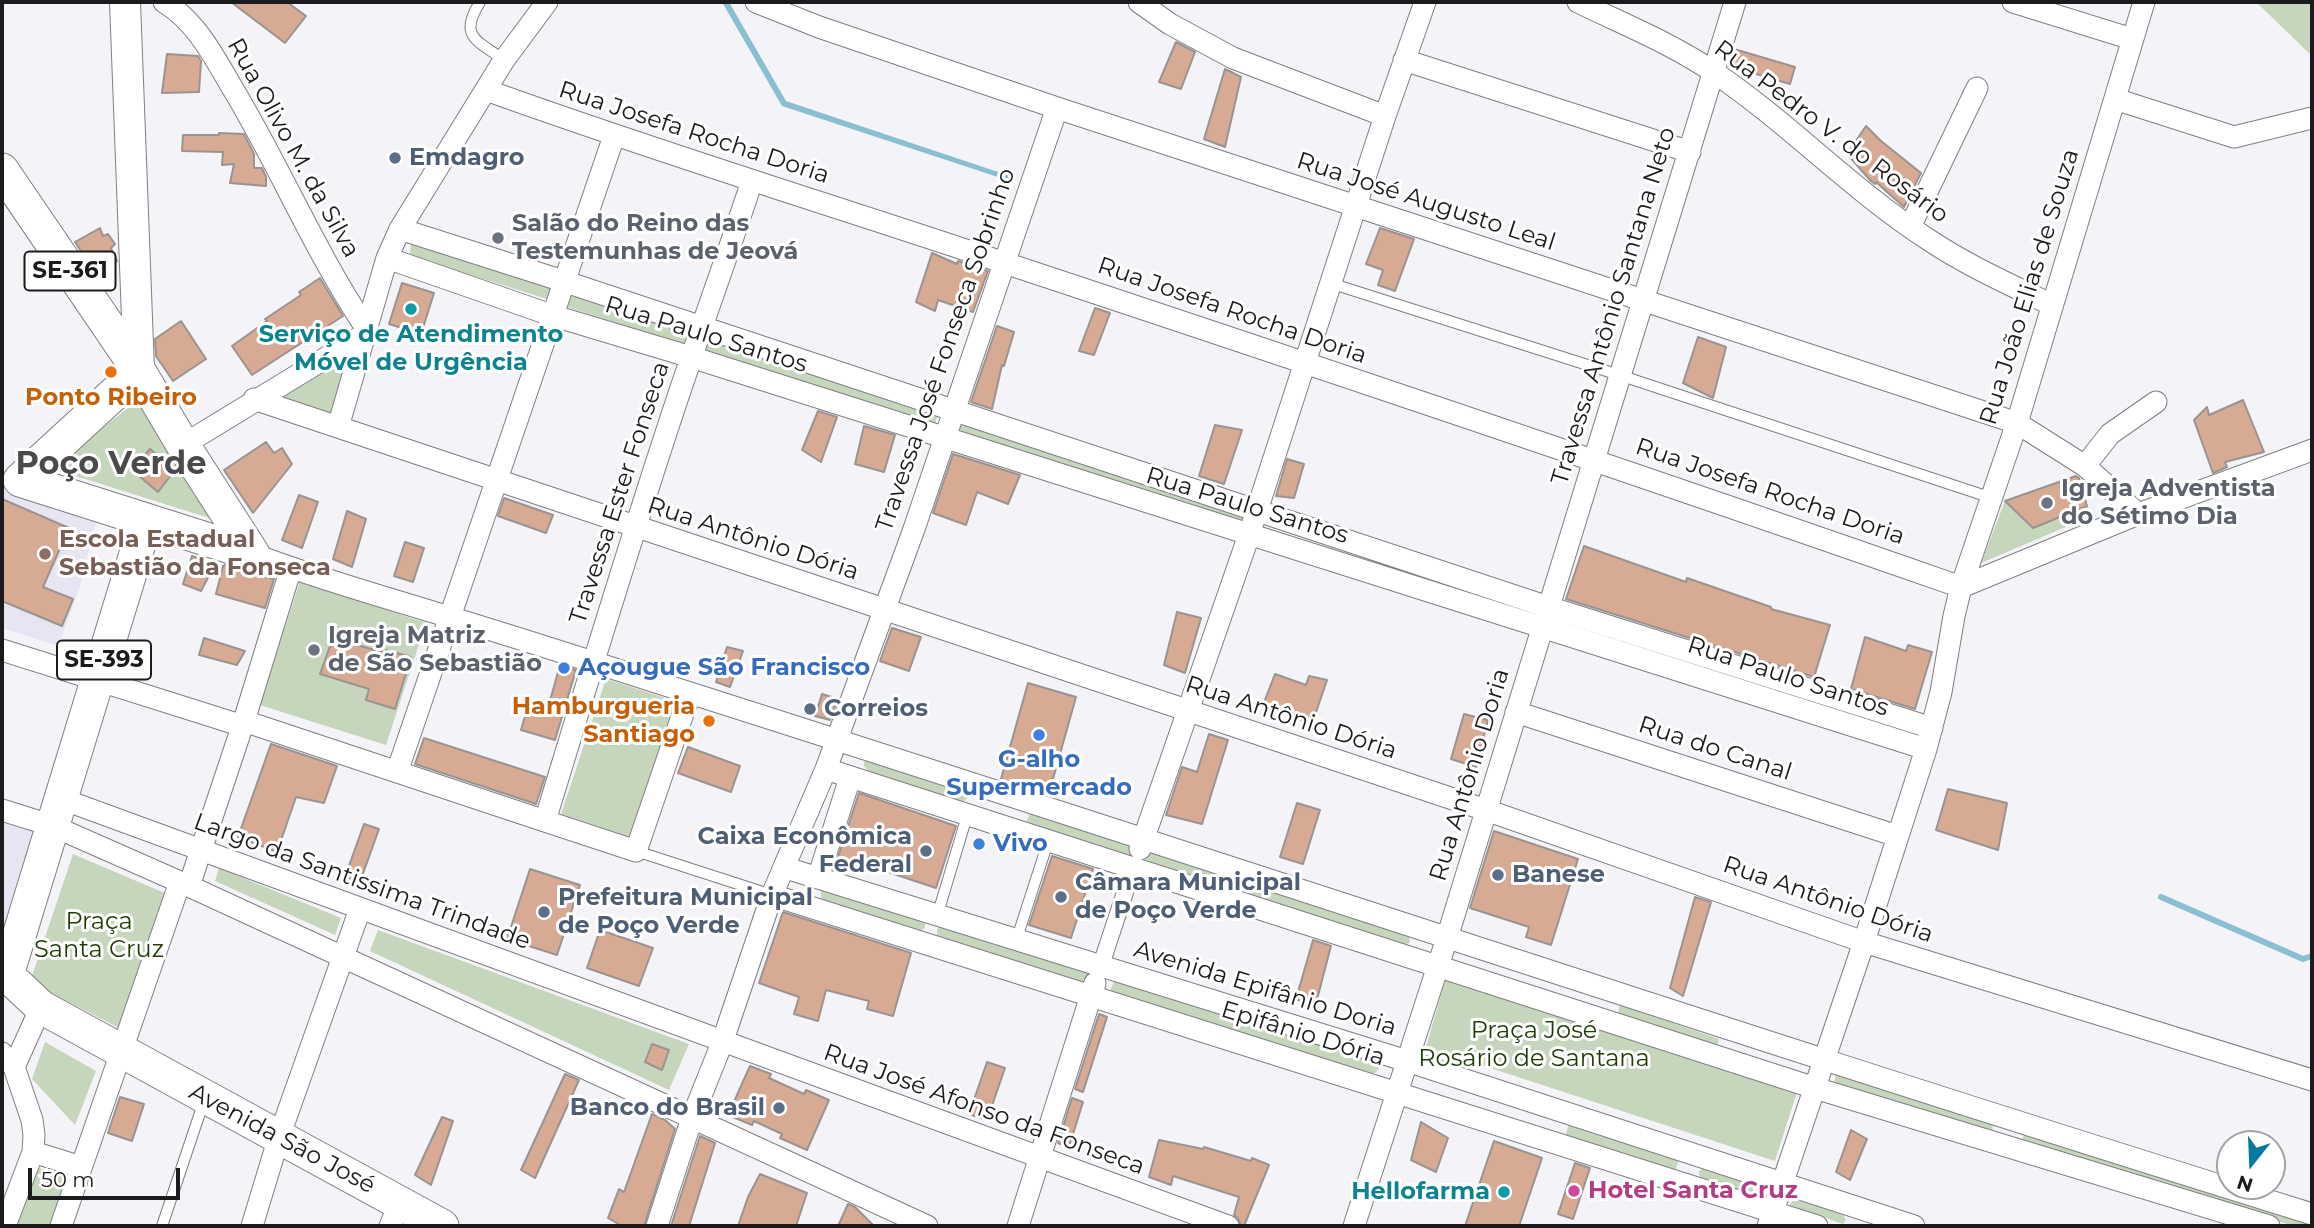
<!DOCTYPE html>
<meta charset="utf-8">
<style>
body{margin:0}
#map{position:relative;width:2314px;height:1228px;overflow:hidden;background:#f4f3f8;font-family:Montserrat,sans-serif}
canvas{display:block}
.frame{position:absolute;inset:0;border:4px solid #1b1a1c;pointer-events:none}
.north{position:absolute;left:2216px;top:1130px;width:70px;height:70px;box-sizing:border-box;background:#fff;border:2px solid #a4a3a4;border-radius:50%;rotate:198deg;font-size:19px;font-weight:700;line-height:28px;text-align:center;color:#1b1a1c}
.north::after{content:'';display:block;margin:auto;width:24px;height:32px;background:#0579a2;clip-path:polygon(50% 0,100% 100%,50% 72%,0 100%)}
.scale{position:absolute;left:28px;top:1168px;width:152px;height:32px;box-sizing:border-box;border:4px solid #1b1a1c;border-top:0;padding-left:9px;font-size:21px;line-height:24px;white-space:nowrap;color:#1b1a1c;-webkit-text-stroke:5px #fff;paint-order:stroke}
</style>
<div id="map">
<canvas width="2314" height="1228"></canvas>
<div class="frame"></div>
<div class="north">N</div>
<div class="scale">50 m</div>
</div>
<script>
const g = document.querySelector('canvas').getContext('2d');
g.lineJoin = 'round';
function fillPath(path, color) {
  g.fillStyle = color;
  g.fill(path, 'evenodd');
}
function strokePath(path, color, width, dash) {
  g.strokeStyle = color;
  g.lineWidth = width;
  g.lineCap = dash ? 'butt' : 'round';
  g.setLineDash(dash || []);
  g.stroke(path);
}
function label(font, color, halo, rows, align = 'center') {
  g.font = font + ' Montserrat,sans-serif';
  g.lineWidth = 6;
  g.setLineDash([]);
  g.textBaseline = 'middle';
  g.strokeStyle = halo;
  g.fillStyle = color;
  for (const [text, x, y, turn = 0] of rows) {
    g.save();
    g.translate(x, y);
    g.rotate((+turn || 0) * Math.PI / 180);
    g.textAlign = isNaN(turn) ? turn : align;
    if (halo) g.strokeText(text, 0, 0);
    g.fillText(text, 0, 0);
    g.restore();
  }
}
const built = new Path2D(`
 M2 487 97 518 79 590 58 646 2 628Z
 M2 820 34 830 2 936Z`);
const green = new Path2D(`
 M2256 2H2312V56Z
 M417 240 556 285 550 300 410 256 411 244Z
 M567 287 697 331 691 347 561 305Z
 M704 332 939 410 935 425 699 350Z
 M354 351 333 417 271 397Z
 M140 399 222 522 50 468Z
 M948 413 1245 515 1241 526 943 428Z
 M2005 501 2033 528 2087 506 2094 515 1981 563Z
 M300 581 426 623 386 745 260 705Z
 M606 679 675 701 630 837 561 814Z
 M869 757 969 790V797L960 804 870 773 864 766V762Z
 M1032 807 1136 840 1130 857 1026 823Z
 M1148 851 1409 935 1410 941 1407 946 1151 866 1144 855Z
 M73 854 167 894 121 1029 30 982Z
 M219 868 341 918 335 935 215 881Z
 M825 885 925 922V928L919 932 825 903 821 897V891Z
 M941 925 1088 969 1090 981 1083 986 943 940 937 936V929Z
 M378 930 689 1044 669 1090 370 951Z
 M1446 977 1797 1092 1775 1161 1426 1047Z
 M1115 979 1379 1062V1068L1375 1073H1370L1116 994 1110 991Z
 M1620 1005 1719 1039 1717 1048 1617 1016Z
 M45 1042 96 1071 75 1125 32 1079Z
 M1836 1074 1993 1123 1992 1136 1834 1084Z
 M1569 1124 1679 1159 1675 1171 1565 1136Z
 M2025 1131 2312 1221V1226H2294L2022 1142Z
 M36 1167 67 1177 50 1226H14Z
 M1706 1167 1764 1185 1766 1195 1761 1200 1700 1179 1699 1171Z
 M1794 1199 1842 1213 1846 1220 1843 1224 1793 1207 1790 1204Z`);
const water = new Path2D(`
 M722 2H729L786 101 1010 176V181L782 106Z`);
const stream = new Path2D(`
 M2161 897 2303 959 2312 956`);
const building = new Path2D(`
 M231 2H287L306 16 285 43Z
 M1176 42 1195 52 1181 89 1159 82Z
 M1734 49 1795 67 1790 84 1729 66Z
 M167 54 198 56 201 61 199 92 162 93Z
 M1225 69 1241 77 1225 147 1204 139Z
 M1866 126 1881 141 1921 173 1904 207 1876 182 1875 184 1871 181 1847 154Z
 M219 133 244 134 254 154V168H262L266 177V186L230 183 234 164 222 165 223 152 182 151 183 135H219Z
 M100 228 103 236 108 234 115 244 111 248 117 261 95 273 75 242Z
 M1380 228 1414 239 1395 291 1378 285 1383 270 1366 264Z
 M932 253 957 264 958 261 988 271 973 312 938 300 935 311 916 302Z
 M320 278 343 316 252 375 232 346 267 321 265 319 301 295 299 292Z
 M402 283 434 293 421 334 389 324Z
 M1095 308 1110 313 1094 355 1079 351Z
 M181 321 206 359 173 381 156 356 155 339Z
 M997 326 1014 332 1004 366 1002 365 992 409 971 402Z
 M1698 337 1726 347 1713 398 1683 383Z
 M2243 400 2264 452 2225 462 2227 467 2213 473 2194 420 2207 407 2209 415Z
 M818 411 837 417 821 462 802 450Z
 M1215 425 1242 430 1224 484 1199 476Z
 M864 426 895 435 884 472 855 464Z
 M266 442 274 453 282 448 292 464 253 513 224 470Z
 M150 449 175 470 158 492 132 470Z
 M953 454 1020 475 1008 504 977 492 966 525 933 513Z
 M1287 459 1304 464 1294 498 1276 496Z
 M2076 476 2079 478 2087 506 2033 528 2005 501Z
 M299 495 318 502 302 548 282 540Z
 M504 498 553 515 546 533 498 516Z
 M2 499 69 528 43 587 73 599 62 626 2 601Z
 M347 511 366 519 352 567 333 559Z
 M405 542 424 548 413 582 394 576Z
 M1584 546 1686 582 1687 578 1771 607V609L1830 625 1814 677 1566 599Z
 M192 556 215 564 201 591 183 584Z
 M225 565 274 579 265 608 216 594 223 566Z
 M1177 612 1201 618 1185 673 1164 665Z
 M892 628 921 637 909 671 880 661Z
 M1865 637 1906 651 1908 645 1932 652 1915 709 1851 689Z
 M204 638 245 651 237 665 199 655Z
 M333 638 385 653 386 650 411 657 395 709 366 700 369 689 320 674Z
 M727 647 743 651 730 687 716 682Z
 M560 665 576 670 555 740 521 730 527 709 546 715Z
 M1275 674 1306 685 1309 676 1327 680 1312 724 1263 705Z
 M1028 683 1076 697 1051 786 1039 783 1037 791 1001 779Z
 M822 694 838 699 830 720 815 716Z
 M1464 714 1488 720 1476 767 1451 759Z
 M1209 734 1228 740 1202 824 1166 815 1182 767 1197 772Z
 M424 738 545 777 536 804 415 764Z
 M271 744 337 766 324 803 296 797 277 852 238 837Z
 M688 747 740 766 731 792 678 773Z
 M1948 789 2007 803 1998 850 1936 830Z
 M859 793 956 826 936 888 879 869 878 873 837 860Z
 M1297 803 1320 810 1303 864 1280 857Z
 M364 824 379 829 360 882 345 877Z
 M1494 831 1578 859 1551 945 1526 937 1529 927 1470 908Z
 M1052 856 1093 869 1071 938 1029 925Z
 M530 869 580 885 557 955 507 939Z
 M1695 897 1711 902 1683 996 1670 988Z
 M783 912 911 953 893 1016 867 1009 869 1001 826 990 818 1021 794 1014 799 997 759 983Z
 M600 930 653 948 639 986 587 968Z
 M1313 940 1331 946 1315 1007 1296 999Z
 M1099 1014 1107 1017 1083 1092 1075 1089Z
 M652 1044 669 1050 662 1070 645 1062Z
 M987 1062 1005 1068 987 1120 969 1114Z
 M750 1066 771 1074 769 1078 804 1094 806 1090 829 1100 807 1150 780 1138 782 1134 754 1121 752 1125 728 1115Z
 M565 1074 579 1080 535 1178 521 1170Z
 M120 1097 144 1104 132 1141 108 1133Z
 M1072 1098 1083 1102 1069 1147 1058 1143Z
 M652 1114 665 1120 675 1129 644 1226H622L608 1218 619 1189 624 1192Z
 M442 1117 453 1121 431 1185 415 1175Z
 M1421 1122 1448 1138 1436 1172 1411 1160Z
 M1851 1130 1867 1139 1850 1180 1836 1172Z
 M700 1136 715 1143 689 1226H671Z
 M1159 1140 1203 1149 1204 1147 1251 1161 1252 1158 1269 1165 1244 1226H1241L1238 1218 1234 1215 1239 1197 1173 1176 1171 1185 1149 1177Z
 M1494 1141 1542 1158 1519 1226H1465Z
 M1575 1163 1590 1168 1573 1219 1558 1214Z
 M760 1174 807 1193 796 1226H738L748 1197Z
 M848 1204 855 1207 874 1226H838Z`);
const service = new Path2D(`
 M480 2C458 37 477 40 504 60
 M1330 283 1619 375 1992 498
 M636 851 772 895
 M938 913 967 816
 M1017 938 1048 842
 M162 1226 204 1101`);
const pedestrian = new Path2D(`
 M1101 965 1133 868`);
const minor = new Path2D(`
 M164 2C197 22 214 57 233 89 280 167 315 252 366 328
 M756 2 819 27 1057 108 2017 423 2085 466 2138 514
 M1139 2 1170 24 1233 58 1385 116
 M1578 2C1623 24 1673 44 1715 73 1790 124 1853 191 1929 240 1968 266 2011 285 2052 305
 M2013 2 2132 39
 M1404 60 1690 152
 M486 90C657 152 832 205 1005 263 1325 369 1643 476 1961 587
 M2115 99 2234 137 2312 118
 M1910 227 1977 88
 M400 229 563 281 1548 607 1932 728
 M387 258 551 315 691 357 1926 749
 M254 399 1486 810 1864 942 2312 1080
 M338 427 387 258 400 229 504 60 547 2
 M183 445 365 334
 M2085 466 2110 434 2156 402
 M253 554C316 578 381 596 446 616 528 641 609 667 690 693L636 851 545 821C585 690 625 557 668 427 695 344 725 263 752 181
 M1961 587 2138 514 2312 450
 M2 650 243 726
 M690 693C1231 865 1770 1046 2312 1214
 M1516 712 1897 836
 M244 721 545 821
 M826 769 1815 1088 2269 1226
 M397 772 614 136
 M62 799 1228 1226
 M2 810 53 826 180 882 927 1226
 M1140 849 1249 535 1385 116 1425 2
 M786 868 1407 1061 1914 1226
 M818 878 850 778
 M189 886 244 721 291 568
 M772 895 1817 1226
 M2 1053 14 1067 32 1120 34 1135 33 1152 5 1226
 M14 1067 41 1007
 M33 1152 81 1167
 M61 1226 180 882
 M252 1226 279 1137 360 909
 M390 1226 400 1203
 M657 1226 692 1118 722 1043 772 895 826 769 914 529 1057 108
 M1018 1226 1095 983
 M1354 1226 1447 938 1735 2
 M1768 1226 1864 942 1926 749 1941 692 1954 616 1961 587 2017 423 2144 2`);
const secondary = new Path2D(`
 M125 2 139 371`);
const primary = new Path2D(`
 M2 170 139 371 183 445 253 554
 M139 371 20 480 253 554
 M146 521 7 975 41 1007 442 1226`);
const markers = [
 [395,158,7,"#5c6f8a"],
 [498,238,7,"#6b7280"],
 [411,309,7,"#0f9aa8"],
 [111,372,7,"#e8710a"],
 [2047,503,7,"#6b7280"],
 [45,554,7,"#8d6e63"],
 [314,650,7,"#6b7280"],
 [564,668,7,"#3f7fe0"],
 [810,709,7,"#5c6f8a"],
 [709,721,7,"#e8710a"],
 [1039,735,7,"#3f7fe0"],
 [979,844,7,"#3f7fe0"],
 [926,851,7,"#5c6f8a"],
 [1498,875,7,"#5c6f8a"],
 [1061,897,7,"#5c6f8a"],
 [544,912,7,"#5c6f8a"],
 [779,1108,7,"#5c6f8a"],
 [1574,1191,7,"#d1479c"],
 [1504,1192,7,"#0f9aa8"]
];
const shields = [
 [70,271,91],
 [104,660,94]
];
const shieldNames = [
 ["SE-361",70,271],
 ["SE-393",104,660]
];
const streetNames = [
 ["Rua Pedro V. do Rosário",1831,132,37],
 ["Rua Josefa Rocha Doria",694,133,18],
 ["Rua Olivo M. da Silva",293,148,61],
 ["Rua José Augusto Leal",1426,202,18],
 ["Rua João Elias de Souza",2030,287,-73],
 ["Travessa Antônio Santana Neto",1614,306,-73],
 ["Rua Josefa Rocha Doria",1232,311,19],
 ["Rua Paulo Santos",706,335,17],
 ["Travessa José Fonseca Sobrinho",946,350,-71],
 ["Rua Josefa Rocha Doria",1770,492,19],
 ["Travessa Ester Fonseca",620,493,-72],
 ["Rua Paulo Santos",1247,506,17],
 ["Rua Antônio Dória",753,539,18],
 ["Rua Paulo Santos",1788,677,18],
 ["Rua Antônio Dória",1291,718,18],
 ["Rua do Canal",1715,749,18],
 ["Rua Antônio Doria",1470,775,-73],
 ["Largo da Santissima Trindade",362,882,20],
 ["Rua Antônio Dória",1828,900,19],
 ["Avenida Epifânio Doria",1265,989,17],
 ["Epifânio Dória",1303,1034,17],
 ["Rua José Afonso da Fonseca",984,1110,20],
 ["Avenida São José",282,1139,28]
];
const serviceNames = [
 ["Emdagro",409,158],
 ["Correios",824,709],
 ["Caixa Econômica",912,837,"right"],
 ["Federal",912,865,"right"],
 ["Banese",1512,875],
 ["Câmara Municipal",1075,883],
 ["de Poço Verde",1075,911],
 ["Prefeitura Municipal",558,898],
 ["de Poço Verde",558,926],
 ["Banco do Brasil",765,1108,"right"]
];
const worshipNames = [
 ["Salão do Reino das",512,224],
 ["Testemunhas de Jeová",512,252],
 ["Igreja Adventista",2061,489],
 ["do Sétimo Dia",2061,517],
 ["Igreja Matriz",328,636],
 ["de São Sebastião",328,664]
];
const cultureNames = [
 ["Serviço de Atendimento",411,335],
 ["Móvel de Urgência",411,363],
 ["Hellofarma",1490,1192,"right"]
];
const foodNames = [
 ["Ponto Ribeiro",111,398],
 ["Hamburgueria",695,707,"right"],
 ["Santiago",695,735,"right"]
];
const educationNames = [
 ["Escola Estadual",59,540],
 ["Sebastião da Fonseca",59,568]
];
const shopNames = [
 ["Açougue São Francisco",578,668],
 ["G-alho",1039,760,"center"],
 ["Supermercado",1039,788,"center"],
 ["Vivo",993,844]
];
const parkNames = [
 ["Praça",99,922],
 ["Santa Cruz",99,950],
 ["Praça José",1534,1031],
 ["Rosário de Santana",1534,1059]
];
const hotelNames = [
 ["Hotel Santa Cruz",1588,1191]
];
const districtNames = [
 ["Poço Verde",111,465]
];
fillPath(built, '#e7e5f1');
fillPath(green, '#c5d6bc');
fillPath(water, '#89bfd0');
strokePath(stream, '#89bfd0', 6);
fillPath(building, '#d6aa93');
strokePath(building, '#999492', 2);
strokePath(service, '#7f7f83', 12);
strokePath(pedestrian, '#7f7f83', 18);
strokePath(minor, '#7f7f83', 23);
strokePath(secondary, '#7f7f83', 32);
strokePath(primary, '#7f7f83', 35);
strokePath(service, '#fff', 10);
strokePath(pedestrian, '#fff', 16);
strokePath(minor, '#fff', 21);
strokePath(secondary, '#fff', 30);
strokePath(primary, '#fff', 33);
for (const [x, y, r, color] of markers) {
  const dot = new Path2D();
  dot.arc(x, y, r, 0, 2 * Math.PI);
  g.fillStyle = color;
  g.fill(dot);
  strokePath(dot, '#fff', 2.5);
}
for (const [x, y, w] of shields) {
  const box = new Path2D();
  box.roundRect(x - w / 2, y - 19.5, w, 39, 5);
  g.fillStyle = '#fff';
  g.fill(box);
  strokePath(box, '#1b1a1c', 2);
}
label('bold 23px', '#1b1a1c', null, shieldNames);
label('24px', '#1b1a1c', '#fff', streetNames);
label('bold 24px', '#4e5e75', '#fff', serviceNames, 'left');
label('bold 24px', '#5b616d', '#fff', worshipNames, 'left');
label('bold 24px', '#0d838f', '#fff', cultureNames);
label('bold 24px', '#c56008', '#fff', foodNames);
label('bold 24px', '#785e54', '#fff', educationNames, 'left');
label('bold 24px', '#366cbe', '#fff', shopNames, 'left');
label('24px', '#1d3d02', '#fff', parkNames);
label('bold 24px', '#b23c85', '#fff', hotelNames, 'left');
label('bold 32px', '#4a4a4d', '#fff', districtNames);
</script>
